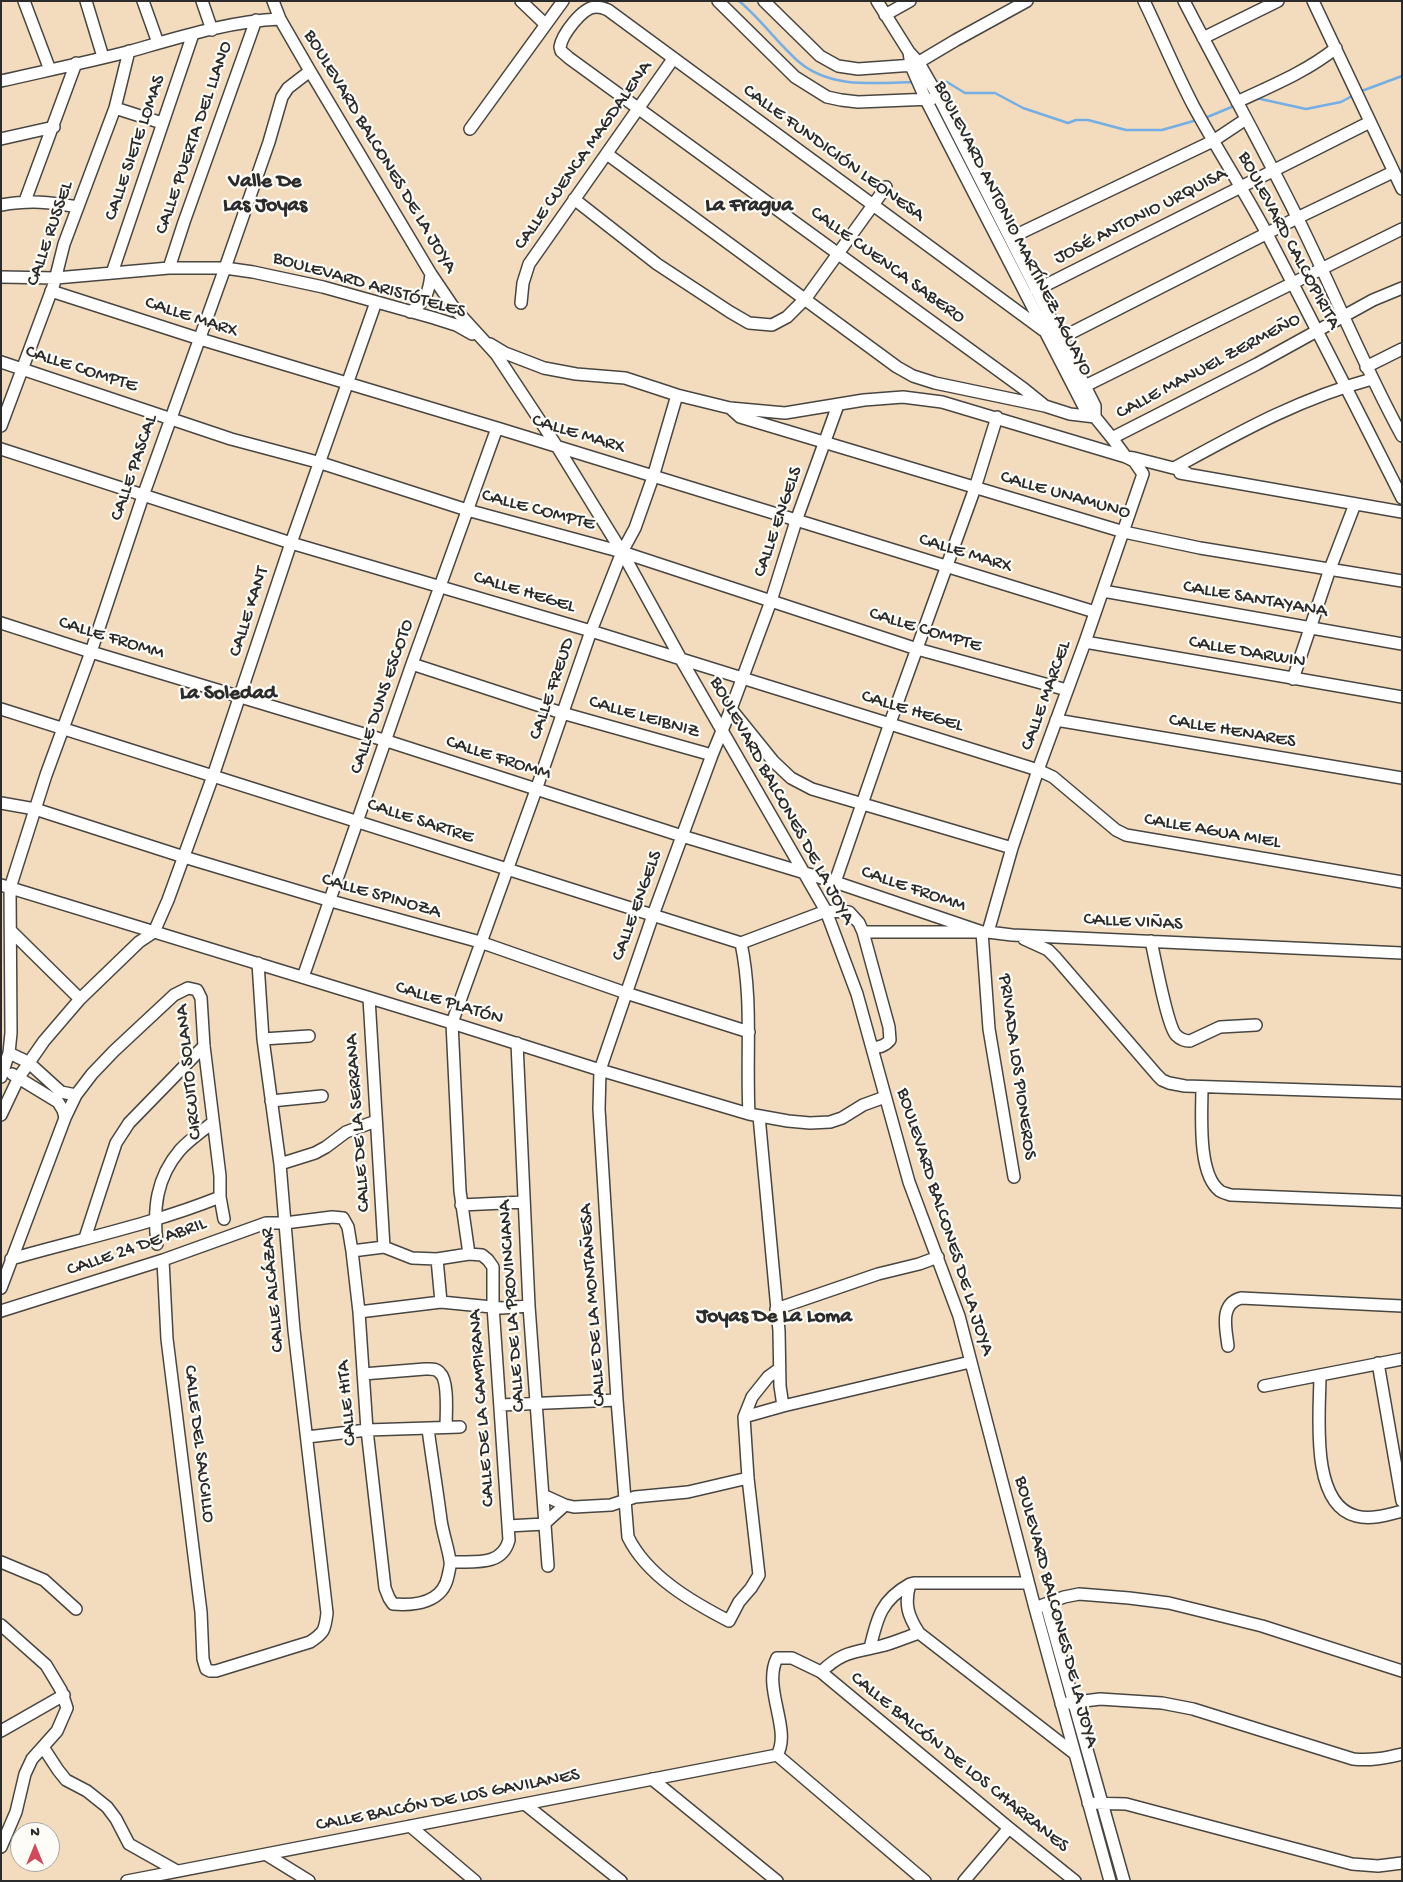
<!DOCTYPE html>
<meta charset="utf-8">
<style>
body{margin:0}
#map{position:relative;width:1403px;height:1882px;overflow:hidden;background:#f2dcbd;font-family:"Gochi Hand",sans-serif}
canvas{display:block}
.frame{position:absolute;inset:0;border:2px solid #2b2b2b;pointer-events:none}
.north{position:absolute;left:10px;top:1822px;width:50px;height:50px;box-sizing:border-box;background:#fdfcf7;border:1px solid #a9a8a5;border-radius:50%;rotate:0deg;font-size:14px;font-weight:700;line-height:20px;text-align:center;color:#2b2b2b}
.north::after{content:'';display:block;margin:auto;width:18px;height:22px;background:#d1495b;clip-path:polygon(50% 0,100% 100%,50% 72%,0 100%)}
</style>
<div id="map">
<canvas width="1403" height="1882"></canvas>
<div class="frame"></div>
<div class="north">N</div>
</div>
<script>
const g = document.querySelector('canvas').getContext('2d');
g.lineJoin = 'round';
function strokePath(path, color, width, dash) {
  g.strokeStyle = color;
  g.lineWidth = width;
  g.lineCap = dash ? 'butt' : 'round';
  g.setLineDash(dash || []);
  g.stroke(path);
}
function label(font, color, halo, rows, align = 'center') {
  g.font = font + ' "Gochi Hand",sans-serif';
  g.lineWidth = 4.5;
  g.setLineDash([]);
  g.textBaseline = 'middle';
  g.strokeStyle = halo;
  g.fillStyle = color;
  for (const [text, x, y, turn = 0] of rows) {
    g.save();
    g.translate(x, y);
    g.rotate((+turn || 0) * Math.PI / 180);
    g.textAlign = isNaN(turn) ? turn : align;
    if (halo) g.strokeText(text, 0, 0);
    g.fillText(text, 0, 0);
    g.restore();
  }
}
const stream = new Path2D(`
 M739 1C761 19 777 43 799 62 831 89 876 83 915 82
 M933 82H947L965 93H995L1023 108 1068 123 1076 120H1088L1126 130H1162L1197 120
 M1359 92 1402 76
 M1256 98 1306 109 1341 102 1354 95
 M1205 118 1234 106`);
const minor = new Path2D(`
 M24 1 50 70
 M86 1 103 57
 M143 1 158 43
 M202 1 212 30
 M273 1 280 19 310 71 431 274 454 308 496 354 558 448 622 552 682 661 826 911 857 994 909 1182 959 1316 1035 1608 1110 1881
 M521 1 545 24
 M718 1 795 77 827 97 841 100 858 102 932 99
 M764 1 820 56 838 66 858 69 914 65 956 40 1027 1
 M877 1 909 52 919 63 939 98 1085 386 1095 406V417
 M1144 1C1161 36 1176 73 1194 107 1217 149 1243 189 1266 232 1312 320 1357 409 1402 498
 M1184 1C1221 73 1261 144 1297 217 1333 289 1363 365 1402 436
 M1313 1 1402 189
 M885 15 910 1
 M1203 38 1278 1
 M909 52 911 66 926 100 1084 407 1095 417 1112 438 1126 457 1134 458 1181 470 1187 473
 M1 81C45 71 88 62 131 51 180 37 230 21 280 19
 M1237 102C1271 86 1306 72 1336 48
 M115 108 162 123
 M470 129 563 1
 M1 139 54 127
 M607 154 897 367 913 376 935 383 1045 406 1070 414 1095 417
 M574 199 657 264 730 312 749 323 772 325 787 317 806 298 886 187
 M25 201 76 63
 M1 205C31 200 49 202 78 207
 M1010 238 1213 141 1246 119
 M169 268 184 222 256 20
 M112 273 193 34
 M1 277 56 278 169 268H225L253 272 323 287 434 318 456 325 472 334
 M1036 290 1370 122
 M51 291 200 339 497 428 1095 612
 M521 303 523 283 529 264 673 59
 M410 312C426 302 429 292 431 274
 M1043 330 608 10C604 8 600 7 596 7 582 7 562 35 560 47L561 51 569 58 1024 389 1045 406
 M1061 338 1297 218 1393 172
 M490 344 505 353 544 368 576 374 625 378 677 395 730 408 785 413 864 400 903 397 942 402 1126 457 1134 461 1143 474
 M1 362 231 439 321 463 467 510 622 552 917 649 1067 690
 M1366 367 1402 349
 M1085 386 1402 229
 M730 408 740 417 1124 532 1200 548 1402 581
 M1 426 54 284 64 244 115 108 129 51
 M1112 438 1257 364 1373 300 1402 288
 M1 449 291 543 591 631 1038 770 1053 777 1116 830 1126 835 1402 882
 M1174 468C1240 432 1298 399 1372 379
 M1180 473 1402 512
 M1103 591 1402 644
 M1 623 91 652 387 741 682 836 835 882 982 932 989 1029 1014 1177
 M1085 642 1402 697
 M412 664 562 713 712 755 731 709 773 761 791 778 812 789 1012 848
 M1293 679 1330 569 1355 504
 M1 709 741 943 826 911 849 912 859 923 863 932 889 1027 890 1040C885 1046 880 1047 872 1048
 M731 709 771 601 796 521 838 405
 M1056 720 1402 778
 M712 755 653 915 600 1070 599 1109 617 1400 628 1537C647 1576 692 1602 729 1621L739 1602 751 1588 759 1575 748 1478 744 1417 752 1397 768 1377 779 1369
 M1 803 35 809 184 857 331 901 480 942 626 993 749 1032
 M835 882 890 723 975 488 997 417
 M1 885 452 1023 600 1070 749 1114 788 1121 810 1123 830 1122 842 1118 863 1105 885 1097
 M11 931 80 999
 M863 932H988L1012 935 1402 953
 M988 932 1012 848 1038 770 1085 642 1143 474
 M1024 939 1048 950 1056 958 1157 1075 1162 1080 1169 1083 1185 1086 1402 1093
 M1151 941C1155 958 1167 1025 1176 1035 1180 1039 1184 1041 1190 1041L1220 1027 1256 1025
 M741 943C753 1000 746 1056 749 1114
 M303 977 412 664 497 428
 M369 998 384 1247
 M263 1039 309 1036
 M517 1043 529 1306 548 1566
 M9 1053 28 1062 61 1092 76 1095
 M12 1074 58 1102 63 1110 65 1118
 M1 1077 9 1053 11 1033 10 888 46 775 91 652 143 496 225 268 269 142 282 97 288 88 310 71
 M1202 1087C1202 1113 1197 1174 1220 1191 1223 1193 1228 1194 1231 1195L1402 1202
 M271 1101 322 1096
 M1 1115 19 1077 44 1041 80 999 139 942 154 932 168 900 213 776 291 543 376 302
 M759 1116 779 1331 780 1386 783 1406
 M280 1164 315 1153 326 1147 346 1132 376 1121
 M461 1205 524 1202
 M85 1238 116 1143 129 1123 204 1046
 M157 1244C153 1209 156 1178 180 1150 189 1140 201 1132 212 1123
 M352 1251 384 1247 412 1258 437 1259 469 1254 482 1255 488 1260 493 1267V1306L509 1540C502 1567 473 1561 451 1562
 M469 1254 460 1191 452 1023 536 790 591 631 622 552 635 528 653 477 677 395
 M11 1259C81 1239 153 1224 220 1197
 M437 1259 441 1302
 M163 1260 167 1339 201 1612 203 1659 206 1669 210 1671H216L310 1642C324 1633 325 1630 327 1613L294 1330 280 1164 263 1039 258 963
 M1 1288 65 1118 76 1095 92 1074 114 1051 174 995 188 988 197 990 201 998 204 1046 220 1176V1197L224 1219
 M776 1309 878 1274 919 1264 938 1257
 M1 1311 163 1260 266 1223H285L332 1217 343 1218 348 1227 352 1251 359 1312 367 1430 385 1588 389 1598 393 1604C416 1606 443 1602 448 1576 449 1571 451 1565 450 1561 448 1547 443 1534 441 1520 437 1489 432 1459 428 1429
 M359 1312 441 1302 502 1308 529 1306
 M1228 1346C1226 1329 1219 1304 1241 1298L1402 1306
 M1378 1363 1402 1501
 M363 1374 425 1369C431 1369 436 1368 440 1373 449 1381 446 1415 446 1427
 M1320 1375C1320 1411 1309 1504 1356 1516 1371 1520 1387 1515 1402 1511
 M1264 1386 1402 1359
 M500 1405 617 1400
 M744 1417 783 1406 970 1362
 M307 1437 367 1430 460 1427
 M543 1495 565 1505 574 1507 611 1505 635 1497 688 1492 748 1478
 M508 1526 544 1524 565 1505
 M1 1562 44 1580 76 1609
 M1028 1583H914L910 1584C904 1604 908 1616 919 1633L1075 1754
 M1046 1604 1124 1881
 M1035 1608 1064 1597 1079 1594 1129 1598 1169 1603 1262 1626 1402 1671
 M1 1625 46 1665 61 1690 67 1708 57 1731 32 1759 25 1774 16 1812 1 1847
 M870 1648C877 1618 881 1600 910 1584
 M821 1672 1009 1828 1075 1881
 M1061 1704 1100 1699 1162 1703 1193 1709 1353 1759C1370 1761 1385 1758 1402 1754
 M1 1731 64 1695
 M43 1747 58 1770 66 1780 87 1791 107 1807 116 1819 129 1844 177 1871
 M777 1755C792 1730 762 1688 777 1658H792L821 1672C843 1651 853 1653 881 1646 894 1643 906 1637 919 1633
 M777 1755 925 1881
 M652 1779 777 1881
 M1088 1803 1126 1804 1352 1864 1378 1866 1402 1863
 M526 1805 621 1881
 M410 1826 475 1881
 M267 1855 309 1881
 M127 1881 777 1755
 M964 1881 1009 1828`);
const streetNames = [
 ["CALLE PUERTA DEL LLANO",195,138,-71],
 ["CALLE SIETE LOMAS",136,148,-71],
 ["BOULEVARD BALCONES DE LA JOYA",379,152,59],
 ["CALLE FUNDICIÓN LEONESA",833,154,36],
 ["CALLE CUENCA MAGDALENA",584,156,-55],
 ["JOSÉ ANTONIO URQUISA",1141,217,-27],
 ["BOULEVARD ANTONIO MARTÍNEZ AGUAYO",1012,229,63],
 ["CALLE RUSSEL",51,234,-71],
 ["BOULEVARD CALCOPIRITA",1288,241,62],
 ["CALLE CUENCA SABERO",887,266,36],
 ["BOULEVARD ARISTÓTELES",369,286,16],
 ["CALLE MARX",191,318,18],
 ["CALLE MANUEL ZERMEÑO",1209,367,-28],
 ["CALLE COMPTE",81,370,18],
 ["CALLE MARX",578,435,17],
 ["CALLE PASCAL",135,468,-71],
 ["CALLE UNAMUNO",1065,496,16],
 ["CALLE COMPTE",538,511,15],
 ["CALLE ENGELS",779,522,-71],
 ["CALLE MARX",965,554,17],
 ["CALLE HEGEL",524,593,17],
 ["CALLE SANTAYANA",1255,600,10],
 ["CALLE KANT",250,612,-72],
 ["CALLE COMPTE",925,631,17],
 ["CALLE FROMM",111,639,17],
 ["CALLE DARWIN",1247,653,10],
 ["CALLE FREUD",553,689,-71],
 ["CALLE MARCEL",1047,696,-70],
 ["CALLE DUNS ESCOTO",383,697,-71],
 ["CALLE HEGEL",912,712,17],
 ["CALLE LEIBNIZ",644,718,16],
 ["CALLE HENARES",1232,732,10],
 ["CALLE FROMM",498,759,18],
 ["BOULEVARD BALCONES DE LA JOYA",781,801,61],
 ["CALLE SARTRE",420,822,18],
 ["CALLE AGUA MIEL",1212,832,10],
 ["CALLE FROMM",913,890,19],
 ["CALLE SPINOZA",381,897,16],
 ["CALLE ENGELS",638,906,-70],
 ["CALLE VIÑAS",1133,923,3],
 ["CALLE PLATÓN",449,1004,17],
 ["PRIVADA LOS PIONEROS",1016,1067,82],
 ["CIRCUITO SOLANA",190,1072,-96],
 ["CALLE DE LA SERRANA",359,1123,-94],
 ["BOULEVARD BALCONES DE LA JOYA",944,1222,72],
 ["CALLE 24 DE ABRIL",137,1248,-19],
 ["CALLE ALCÁZAR",274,1290,-95],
 ["CALLE DE LA MONTAÑESA",594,1305,-94],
 ["CALLE DE LA PROVINCIANA",513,1306,-94],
 ["CALLE HITA",348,1403,-95],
 ["CALLE DE LA CAMPIRANA",483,1408,-94],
 ["CALLE DEL SAUCILLO",198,1444,83],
 ["BOULEVARD BALCONES DE LA JOYA",1055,1612,75],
 ["CALLE BALCÓN DE LOS CHARRANES",959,1763,39],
 ["CALLE BALCÓN DE LOS GAVILANES",448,1801,-11]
];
const quarterNames = [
 ["Valle De",265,183],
 ["Las Joyas",265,207],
 ["La Fragua",749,207],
 ["La Soledad",228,695],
 ["Joyas De La Loma",774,1318]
];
strokePath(stream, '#74aee5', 2.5);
strokePath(minor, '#494641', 14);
strokePath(minor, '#fff', 11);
label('19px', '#2b2b2b', '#fdfcf7', streetNames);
label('bold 21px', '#2b2b2b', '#fdfcf7', quarterNames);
</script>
